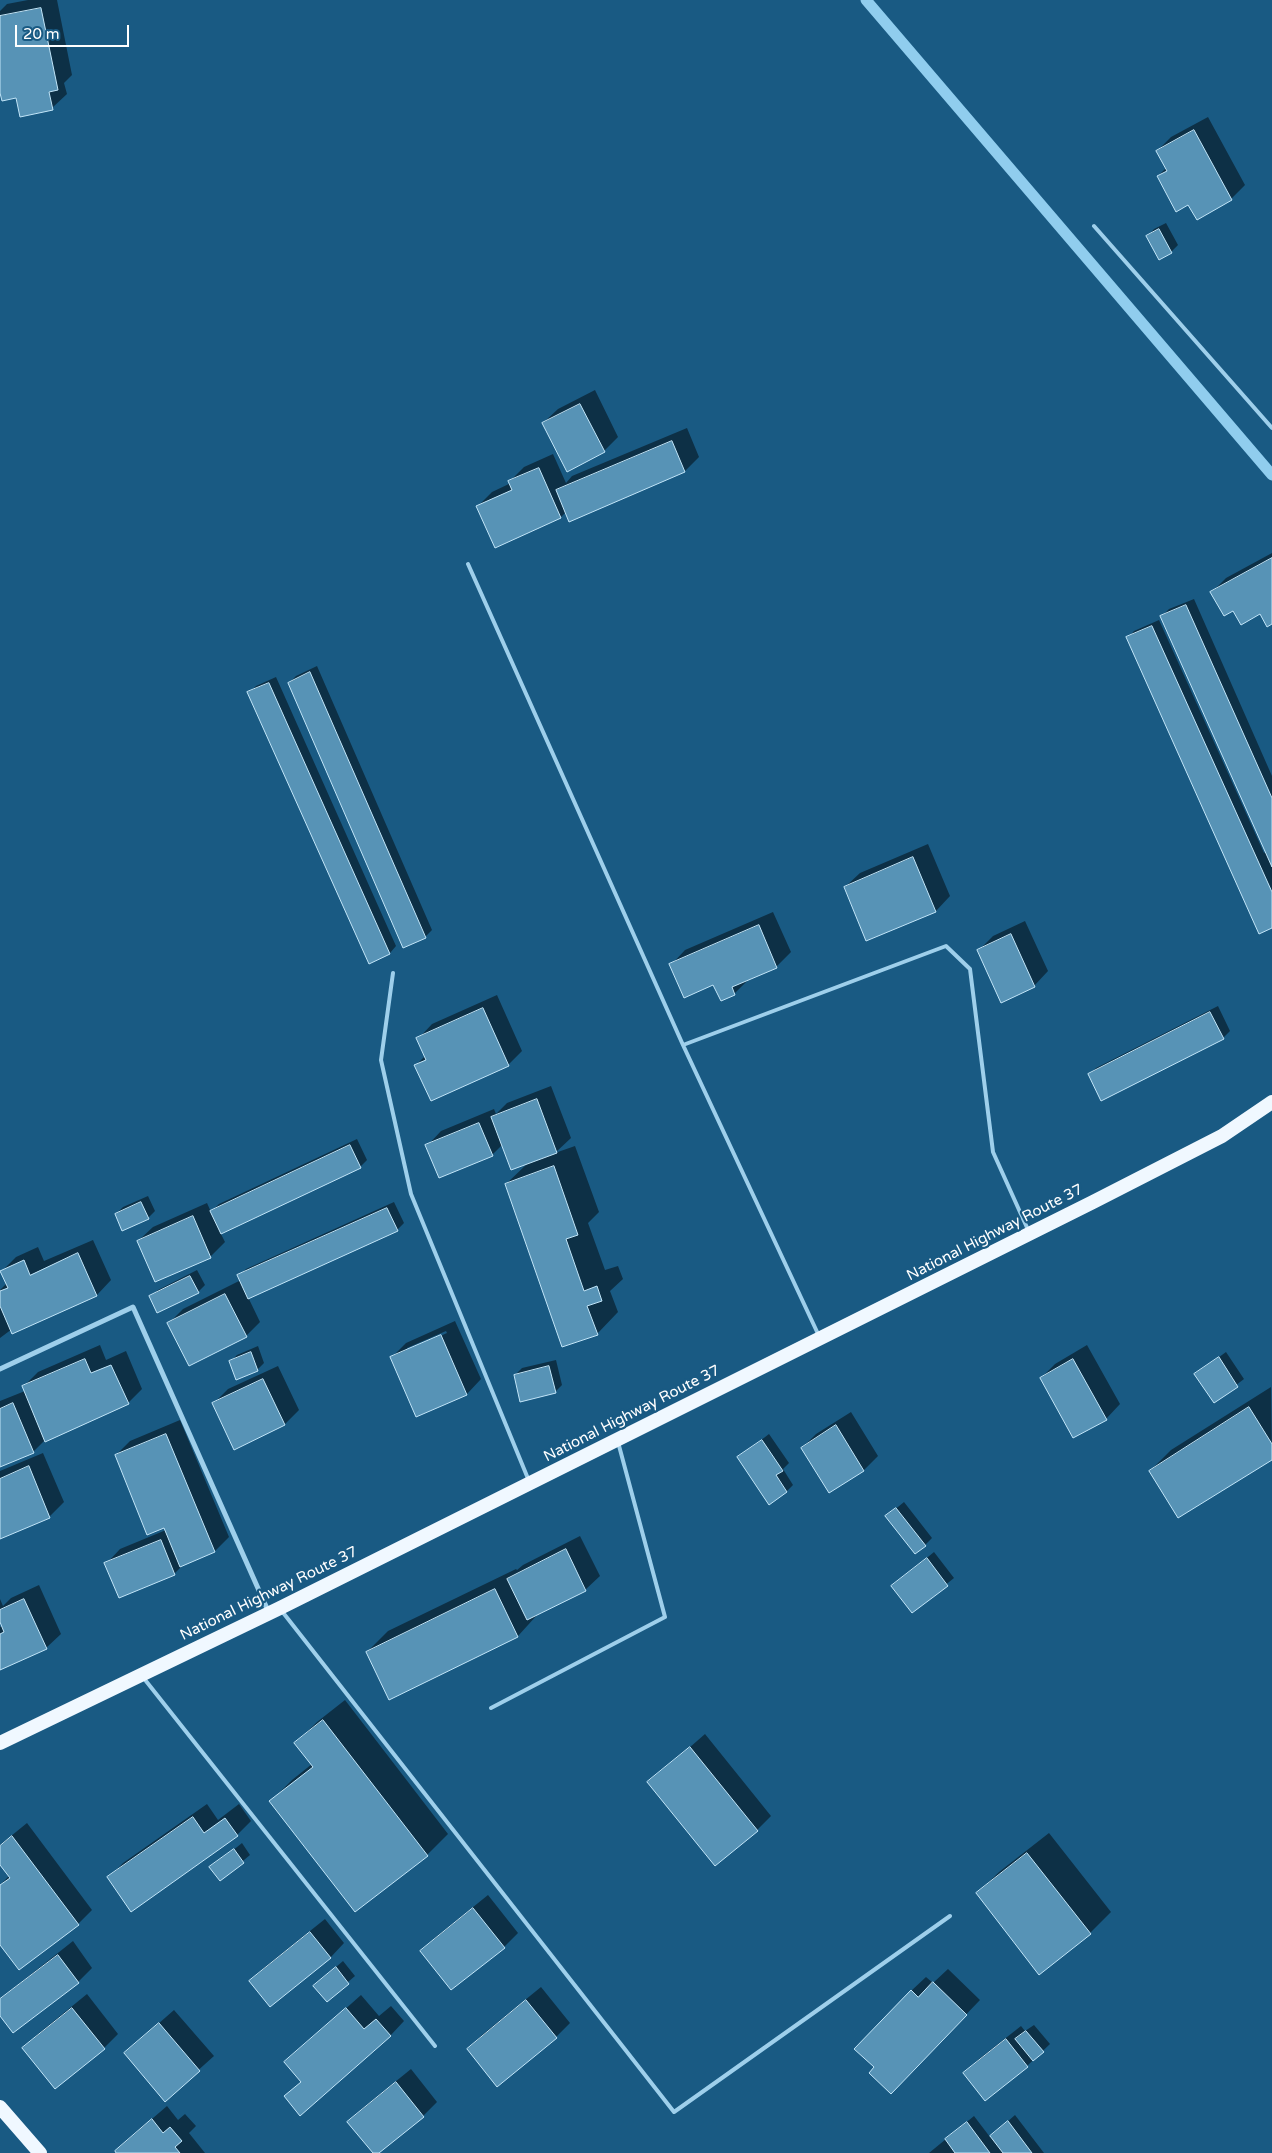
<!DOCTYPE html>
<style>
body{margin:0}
#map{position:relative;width:1272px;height:2153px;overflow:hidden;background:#195a83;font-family:"Varela Round",sans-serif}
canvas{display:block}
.scale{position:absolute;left:15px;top:25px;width:114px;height:22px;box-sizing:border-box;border:2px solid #fff;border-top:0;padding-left:6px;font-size:15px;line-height:18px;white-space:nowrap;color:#fff;-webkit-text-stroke:4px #195a83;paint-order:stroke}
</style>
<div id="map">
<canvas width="1272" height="2153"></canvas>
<div class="scale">20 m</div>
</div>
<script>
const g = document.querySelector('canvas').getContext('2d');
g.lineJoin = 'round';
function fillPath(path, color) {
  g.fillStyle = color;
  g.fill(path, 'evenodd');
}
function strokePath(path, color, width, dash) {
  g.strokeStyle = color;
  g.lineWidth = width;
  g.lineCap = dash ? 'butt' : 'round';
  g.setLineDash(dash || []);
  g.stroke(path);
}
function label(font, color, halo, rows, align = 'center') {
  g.font = font + ' "Varela Round",sans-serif';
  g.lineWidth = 4.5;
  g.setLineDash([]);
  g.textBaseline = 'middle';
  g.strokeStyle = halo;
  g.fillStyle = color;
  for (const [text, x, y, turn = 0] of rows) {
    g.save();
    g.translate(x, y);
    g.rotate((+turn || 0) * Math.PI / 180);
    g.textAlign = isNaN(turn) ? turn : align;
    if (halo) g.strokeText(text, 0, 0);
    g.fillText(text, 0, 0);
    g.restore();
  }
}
const shadow = new Path2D(`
 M28 0H57L72 75 64 83 67 94 52 108 17 97 0 87V11L7 4Z
 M1208 117 1245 185 1231 199 1189 204 1158 176 1166 168 1157 151 1171 137Z
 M1166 223 1178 245 1171 252 1148 236 1154 229Z
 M595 390 618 437 604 451 543 423 558 409Z
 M687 428 699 457 685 471 570 520 566 512 561 517 478 506 492 492 511 483 510 481 524 467 553 454 566 483 572 476Z
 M1272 553V623L1261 613 1233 609 1212 592 1226 578Z
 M1194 599 1272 776V927L1128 638 1134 631 1159 620 1264 853 1266 852 1162 616 1169 609Z
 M317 666 432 930 425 937 289 683 296 676Z
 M276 677 396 946 390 953 249 693 256 686Z
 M928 844 950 896 936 911 867 939 845 887 860 873Z
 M773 912 791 952 776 967 749 979 734 994 671 965 685 950Z
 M1025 921 1048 971 1034 986 979 950 993 936Z
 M497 995 522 1051 508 1065H416L425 1056 418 1039 432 1024Z
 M1218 1006 1230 1031 1223 1038 1089 1075 1096 1068Z
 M551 1086 571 1138 555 1153 575 1146 599 1212 588 1223 605 1270 618 1266 623 1279 610 1291 618 1312 597 1334 506 1184 528 1163 503 1144 492 1155 440 1177 427 1146 441 1131 494 1109 496 1114 507 1103Z
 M357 1139 367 1160 360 1167 220 1232 225 1242 210 1257 156 1281 138 1241 153 1227 207 1203 211 1212 219 1204Z
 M148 1196 155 1211 148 1218 116 1214 123 1207Z
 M394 1202 404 1223 397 1230 248 1297 260 1322 246 1336 169 1323 183 1309 241 1280 239 1276 246 1269Z
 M93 1240 111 1280 97 1295 13 1332 12 1329 0 1338V1290L7 1283 2 1271 16 1257 38 1247 44 1261Z
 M197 1270 205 1285 198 1292 151 1297 158 1290Z
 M455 1321 481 1379 467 1394 416 1415 392 1357 406 1343ZM446 1331 447 1333 407 1351V1348Z
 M100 1345 106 1360 126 1351 142 1389 128 1403 45 1440 33 1452 0 1466V1401L25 1391 23 1387 38 1372Z
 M1087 1345 1120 1404 1106 1419 1041 1378 1055 1364Z
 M258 1346 264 1363 257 1370 230 1362 237 1355Z
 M1226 1352 1244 1379 1214 1402 1196 1374Z
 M556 1360 562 1385 555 1392 515 1375 522 1368Z
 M278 1366 299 1410 285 1424 235 1448 213 1404 228 1389Z
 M1271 1387 1272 1458 1150 1471 1171 1450Z
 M851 1412 878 1456 864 1470 829 1492 802 1448 816 1434Z
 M180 1420 229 1537 215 1551 185 1563 174 1574 106 1564 120 1549 166 1530 116 1455 130 1441Z
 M769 1434 789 1463 783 1469 793 1485 786 1492 738 1458Z
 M43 1453 64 1502 49 1517 0 1537V1471Z
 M904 1502 932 1538 925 1545 887 1516Z
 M580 1536 600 1576 585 1590 538 1614 518 1636 390 1698 367 1652 388 1631 516 1569 517 1570 523 1565Z
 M934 1552 954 1578 912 1612 893 1586Z
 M39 1585 61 1634 46 1648 0 1669V1627L3 1626 0 1620V1599L3 1606 11 1598Z
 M345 1700 448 1834 427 1855 355 1911 271 1801 292 1780 312 1764 296 1743 317 1722Z
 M705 1734 771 1816 757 1830 649 1783Z
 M207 1804 218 1820 239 1804 251 1821 237 1835 109 1878 123 1863Z
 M27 1823 92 1910 78 1924 0 1943V1885L9 1876 0 1863V1845Z
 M1049 1833 1111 1912 1090 1933 978 1893 999 1872Z
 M242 1843 250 1855 220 1880 211 1868Z
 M488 1895 518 1933 504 1947 422 1951 436 1937Z
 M325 1919 344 1943 330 1958 250 1981 265 1967Z
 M73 1941 92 1968 78 1982 14 2031 0 2014V1999Z
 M343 1961 355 1976 327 2000 322 1979Z
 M948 1969 980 2000 905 2078 876 2067 911 1991 926 1977 933 1983Z
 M541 1987 570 2023 556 2037 468 2049 482 2035Z
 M87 1994 118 2034 104 2048H24L38 2034Z
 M361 1995 379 2016 391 2006 404 2021 390 2036 286 2096 302 2081 286 2062Z
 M174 2010 214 2056 165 2100 125 2053Z
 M1034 2025 1050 2044 1027 2066 986 2099 965 2073 979 2059 1021 2026 1025 2031Z
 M411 2069 437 2102 423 2116 377 2153H374L349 2122 363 2108Z
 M167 2106 178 2120 185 2114 196 2126 189 2133 205 2153H118L116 2151 131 2137Z
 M1015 2115 1044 2153H929L974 2116 990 2137Z`);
const stream = new Path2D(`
 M866 0 1272 475`);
const building = new Path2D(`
 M41 8 58 90 49 92 53 110 20 117 16 98 2 101 0 93V16Z
 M1194 130 1232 200 1197 220 1188 205 1176 212 1157 176 1167 171 1156 151Z
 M1159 229 1172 253 1159 260 1146 236Z
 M580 404 605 452 567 472 542 423Z
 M672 441 685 472 569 522 556 490Z
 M539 468 561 518 495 548 476 506 512 490 508 481Z
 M1272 558V624L1267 627 1260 614 1241 625 1233 611 1224 616 1210 592Z
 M1186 605 1272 798V867L1160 616Z
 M1152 626 1272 892V928L1259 934 1126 637Z
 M310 672 426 938 403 948 288 683Z
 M269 683 390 954 369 964 247 692Z
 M913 857 936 912 866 941 844 887Z
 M759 925 777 968 732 987 735 995 721 1001 713 985 684 998 669 964Z
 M1011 934 1035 987 1001 1003 977 950Z
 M483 1008 509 1066 431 1101 414 1065 426 1060 416 1038Z
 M1210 1012 1224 1039 1101 1101 1088 1074Z
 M537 1099 557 1153 511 1170 491 1117Z
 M479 1123 493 1156 439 1178 425 1145Z
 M350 1145 361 1168 221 1234 210 1211Z
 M554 1166 578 1235 566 1239 584 1291 597 1286 602 1301 587 1306 598 1335 562 1347 505 1184Z
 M141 1202 149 1219 122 1231 115 1214Z
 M387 1208 398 1231 248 1299 237 1275Z
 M193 1216 211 1258 155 1282 137 1241Z
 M78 1253 97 1296 12 1334 0 1306V1291L8 1288 0 1271 24 1260 30 1275Z
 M190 1276 199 1293 157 1313 149 1296Z
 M225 1294 247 1337 189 1366 167 1323Z
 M441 1335 467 1395 416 1417 390 1357Z
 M251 1352 258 1371 236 1380 229 1361Z
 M1219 1357 1238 1387 1214 1403 1194 1374Z
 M85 1359 91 1373 111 1365 129 1404 45 1442 22 1386Z
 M1073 1359 1107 1420 1073 1438 1040 1378Z
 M549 1366 556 1393 520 1402 514 1375Z
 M263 1379 285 1425 234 1450 212 1403Z
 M13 1403 34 1453 0 1467V1409Z
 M1249 1407 1272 1444V1460L1178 1518 1149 1471Z
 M836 1425 864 1471 829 1493 801 1448Z
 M166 1434 215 1552 180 1567 164 1528 147 1535 115 1455Z
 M762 1440 783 1471 776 1475 787 1492 769 1505 737 1457Z
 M29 1466 50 1518 0 1539V1479Z
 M896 1508 926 1546 915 1554 885 1516Z
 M161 1540 175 1575 119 1598 104 1563Z
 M566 1549 586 1591 527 1620 507 1579Z
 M927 1558 948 1586 912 1613 891 1586Z
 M495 1589 518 1637 389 1700 366 1652Z
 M24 1599 47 1649 0 1670V1634L4 1632 0 1622V1610Z
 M323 1720 428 1856 355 1912 269 1801 313 1767 294 1743Z
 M690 1747 758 1831 715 1866 647 1782Z
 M193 1817 204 1833 225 1818 238 1836 131 1912 107 1877Z
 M12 1836 79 1925 19 1970 0 1945V1885L10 1878 0 1865V1846Z
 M234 1849 244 1863 220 1881 209 1867Z
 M1027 1853 1091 1934 1039 1975 976 1893Z
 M473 1908 505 1948 451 1990 420 1951Z
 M310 1932 331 1958 270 2007 249 1981Z
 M58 1955 79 1983 13 2033 0 2016V1999Z
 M336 1967 349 1984 327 2002 313 1986Z
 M933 1982 967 2015 891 2094 869 2073 874 2067 854 2049 911 1990 918 1997Z
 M526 2000 557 2038 497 2087 467 2049Z
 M72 2008 105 2049 55 2089 22 2048Z
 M346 2008 364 2029 376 2019 391 2036 300 2116 284 2096 301 2082 284 2062Z
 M159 2023 200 2071 165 2102 124 2053Z
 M1026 2031 1044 2052 1033 2061 1015 2039Z
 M1006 2039 1028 2067 985 2101 963 2073Z
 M396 2082 424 2117 379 2153H373L347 2122Z
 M152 2119 163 2133 170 2127 182 2141 175 2147 180 2153H116L115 2151Z
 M1008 2121 1032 2153H1003L990 2136Z
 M967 2122 990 2153H955L945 2139Z`);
const service = new Path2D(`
 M1094 226 1272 428
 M468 564 683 1045 819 1336
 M393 973 381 1060 411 1194 529 1481
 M683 1045 946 946 970 969 993 1152 1029 1232
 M281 1610 674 2112 950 1916
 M142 1676 435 2046
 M491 1708 665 1617 618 1442`);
const minor = new Path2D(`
 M0 1369 133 1307 269 1613`);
const trunk = new Path2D(`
 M0 1743 280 1608 1093 1202 1222 1136 1272 1102
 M0 2107 40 2153`);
const streetNames = [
 ["National Highway Route 37",995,1233,-27],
 ["National Highway Route 37",632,1414,-27],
 ["National Highway Route 37",269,1594,-26]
];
fillPath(shadow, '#0007');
strokePath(stream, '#90cdee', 11);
fillPath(building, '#5793b6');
strokePath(building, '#c2e5f8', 1);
strokePath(service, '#9ecfeb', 4);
strokePath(minor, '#9ecfeb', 5);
strokePath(trunk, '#f0f8ff', 14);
label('15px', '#fff', '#195a83', streetNames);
</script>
